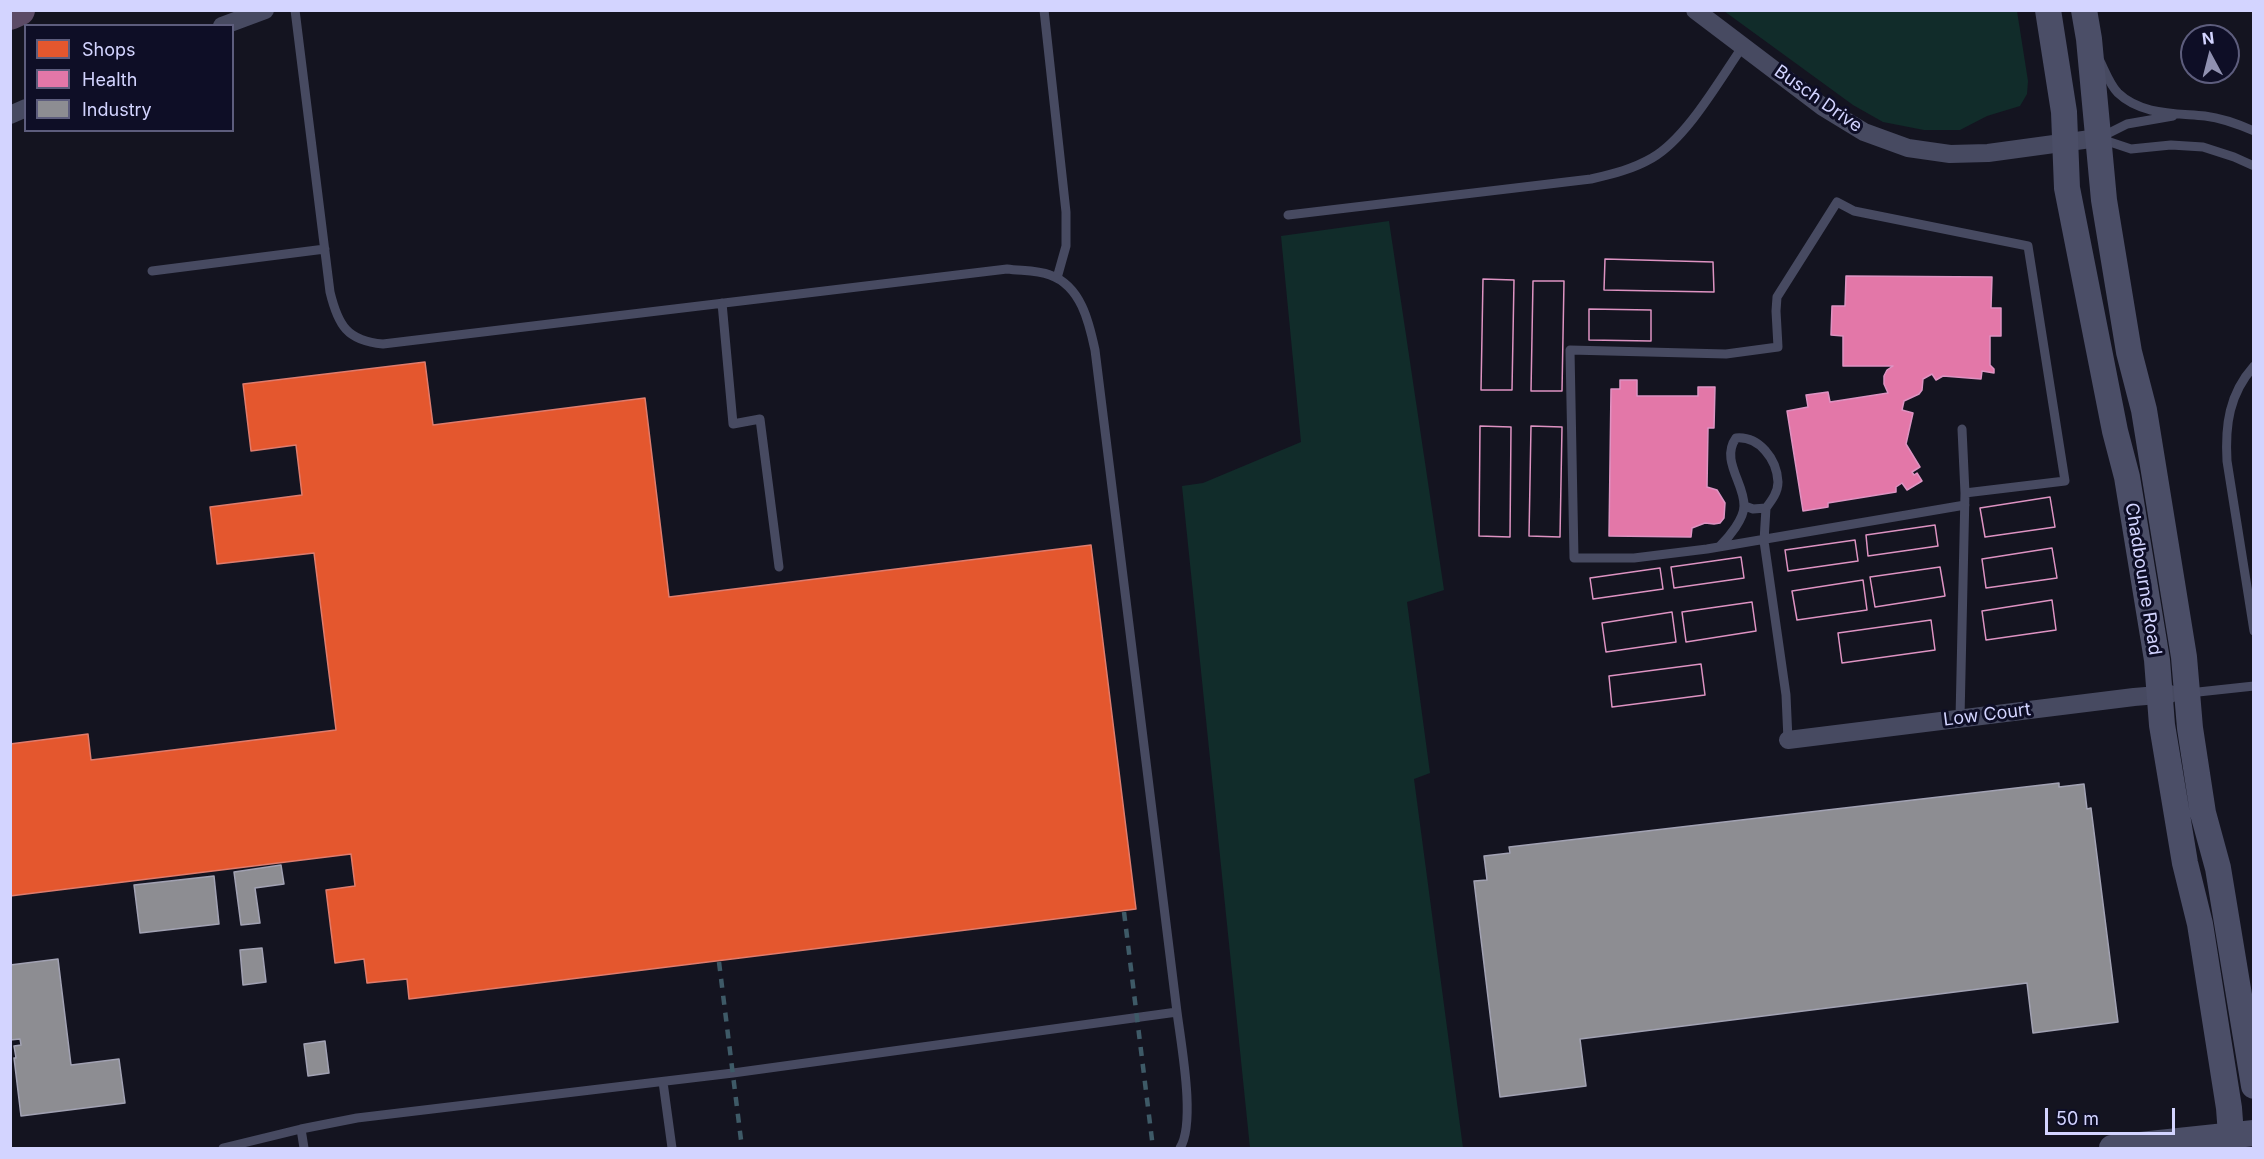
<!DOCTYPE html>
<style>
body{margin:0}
#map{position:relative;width:2264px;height:1159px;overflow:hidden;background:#141420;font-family:Inter,sans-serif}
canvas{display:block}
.frame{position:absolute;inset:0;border:12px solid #d3d4ff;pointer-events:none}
.legend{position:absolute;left:24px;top:24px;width:210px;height:108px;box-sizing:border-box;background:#0e0e26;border:2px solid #5d5d7d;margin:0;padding:8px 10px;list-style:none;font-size:18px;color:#d3d4ff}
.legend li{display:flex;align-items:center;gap:12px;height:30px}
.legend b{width:30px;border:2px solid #5d5d7d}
.north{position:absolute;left:2180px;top:24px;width:60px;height:60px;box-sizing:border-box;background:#0e0e26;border:2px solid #5d5d7d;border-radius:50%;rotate:353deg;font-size:16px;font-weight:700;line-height:24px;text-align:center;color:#d3d4ff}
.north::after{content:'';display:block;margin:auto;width:21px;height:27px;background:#9091b1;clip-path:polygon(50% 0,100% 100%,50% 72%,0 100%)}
.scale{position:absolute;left:2045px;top:1108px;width:130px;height:27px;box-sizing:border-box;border:3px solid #d3d4ff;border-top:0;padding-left:8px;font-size:18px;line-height:21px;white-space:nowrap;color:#d3d4ff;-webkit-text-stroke:4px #0e0e26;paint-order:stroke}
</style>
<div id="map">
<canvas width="2264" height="1159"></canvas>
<div class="frame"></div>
<ul class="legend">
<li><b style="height:16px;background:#e4572e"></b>Shops</li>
<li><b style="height:16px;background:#e377a8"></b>Health</li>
<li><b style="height:16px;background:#8d8d92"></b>Industry</li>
</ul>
<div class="north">N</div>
<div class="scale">50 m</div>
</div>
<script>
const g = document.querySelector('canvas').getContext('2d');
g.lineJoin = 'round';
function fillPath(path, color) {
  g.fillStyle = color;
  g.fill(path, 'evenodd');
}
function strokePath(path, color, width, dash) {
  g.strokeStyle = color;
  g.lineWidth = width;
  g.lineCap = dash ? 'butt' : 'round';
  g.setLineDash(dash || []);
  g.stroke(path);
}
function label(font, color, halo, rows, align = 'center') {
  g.font = font + ' Inter,sans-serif';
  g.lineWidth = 6;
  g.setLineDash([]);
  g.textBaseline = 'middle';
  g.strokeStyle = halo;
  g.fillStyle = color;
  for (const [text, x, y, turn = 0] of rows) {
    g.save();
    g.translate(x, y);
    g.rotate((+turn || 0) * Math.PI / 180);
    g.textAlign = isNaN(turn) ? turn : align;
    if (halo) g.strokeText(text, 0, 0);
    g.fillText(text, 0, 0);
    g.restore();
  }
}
const green = new Path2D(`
 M1724 11H2017L2028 81 2027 94 2020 106 1987 116 1960 130H1924L1883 122 1853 105Z
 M1389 221 1444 590 1407 602 1430 773 1414 779 1463 1148H1250L1182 486 1203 483 1301 442 1281 236Z`);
const shops = new Path2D(`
 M425 362 433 425 645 398 669 597 1091 545 1136 909 409 999 407 979 367 983 364 959 335 963 326 890 355 886 351 854 10 896V744L88 734 91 760 336 730 314 553 217 564 210 507 302 495 296 445 251 451 243 384Z`);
const health = new Path2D(`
 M1605 259 1713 262 1714 292 1604 290Z
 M1605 259 1713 262 1714 292 1604 290Z
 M1846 276 1992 277 1991 308H2001V336H1990V365L1994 369V373L1982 371 1981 379 1943 376 1936 380 1932 374 1923 379 1922 390 1919 394 1904 401 1902 410 1913 413 1906 444 1920 467 1912 472 1914 475 1917 473 1922 481 1907 490 1902 483 1896 487V492L1828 503V507L1803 511 1787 411 1808 407 1806 395 1828 392 1830 402 1888 393 1884 384V376L1887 370 1893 366H1843V336L1831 335 1832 306H1845Z
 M1483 279 1514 280 1512 390H1481Z
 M1483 279 1514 280 1512 390H1481Z
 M1533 281H1564L1562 391H1531Z
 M1533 281H1564L1562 391H1531Z
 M1589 309 1651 310V341L1589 340Z
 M1589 309 1651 310V341L1589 340Z
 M1620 380H1637V396H1698V387H1715L1714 428H1708L1707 487 1717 490 1725 503 1724 518 1720 523 1714 524 1705 523 1692 528 1691 537 1609 536 1611 389H1620Z
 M1480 426 1511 427 1510 537 1479 536Z
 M1480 426 1511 427 1510 537 1479 536Z
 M1531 426 1562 427 1560 537 1529 536Z
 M1531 426 1562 427 1560 537 1529 536Z
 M2050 497 2055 527 1985 537 1980 508Z
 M2050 497 2055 527 1985 537 1980 508Z
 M1935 525 1938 546 1868 556 1866 535Z
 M1935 525 1938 546 1868 556 1866 535Z
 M1855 540 1858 561 1788 571 1785 550Z
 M1855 540 1858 561 1788 571 1785 550Z
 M2052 548 2057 578 1986 588 1982 559Z
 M2052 548 2057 578 1986 588 1982 559Z
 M1741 557 1744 578 1674 588 1671 567Z
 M1741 557 1744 578 1674 588 1671 567Z
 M1940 567 1945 596 1875 607 1870 577Z
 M1940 567 1945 596 1875 607 1870 577Z
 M1660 568 1663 589 1593 599 1590 578Z
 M1660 568 1663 589 1593 599 1590 578Z
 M1863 580 1867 610 1797 620 1792 591Z
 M1863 580 1867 610 1797 620 1792 591Z
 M2052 600 2056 630 1986 640 1982 611Z
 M2052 600 2056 630 1986 640 1982 611Z
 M1752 602 1756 631 1686 642 1682 612Z
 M1752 602 1756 631 1686 642 1682 612Z
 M1672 612 1676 642 1606 652 1602 623Z
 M1672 612 1676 642 1606 652 1602 623Z
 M1931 620 1935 650 1842 663 1838 633Z
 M1931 620 1935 650 1842 663 1838 633Z
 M1701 664 1705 695 1612 707 1609 676Z
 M1701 664 1705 695 1612 707 1609 676Z`);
const industry = new Path2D(`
 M2059 783V787L2084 784 2087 809 2091 808 2118 1022 2033 1033 2027 983 1580 1039 1586 1086 1500 1097 1474 881 1487 880 1484 856 1510 853 1509 847Z
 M281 865 284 884 255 888 260 923 241 925 234 872Z
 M214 876 219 924 140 933 134 885Z
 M262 948 266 982 243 985 240 950Z
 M58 959 71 1065 119 1059 125 1103 21 1116 14 1058H16L14 1046 21 1045 20 1039 10 1040V965Z
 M325 1041 329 1073 308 1076 304 1044Z`);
const lane = new Path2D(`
 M295 10 330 292C338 325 347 341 383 344L1007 269C1022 271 1037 270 1050 275 1081 286 1089 322 1095 350L1177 1012C1181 1044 1196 1123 1180 1148
 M1044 10 1066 212V246L1057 278
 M2100 61C2105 71 2110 85 2118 93 2141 115 2175 113 2205 116 2222 118 2238 124 2254 131
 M2101 137 2127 124 2173 116
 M2101 139 2131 149 2171 145 2203 147 2234 157 2254 166
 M1288 215 1591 179C1613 174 1633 169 1652 158 1687 138 1720 79 1743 46
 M152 271 325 249
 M722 303 733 424 760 419 779 567
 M2254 366C2229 394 2225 425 2227 461L2254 631
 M1962 429 1965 493
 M1766 508 1764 541 1786 695 1788 740
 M1720 546C1729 537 1744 519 1744 506 1745 484 1720 460 1736 438 1759 436 1777 459 1778 482 1778 492 1772 500 1766 508L1753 509 1745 506
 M2189 693 2254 686
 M1960 718 1965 493 2065 481 2028 246 1854 211 1837 202 1777 297 1776 311 1778 347 1726 354 1570 350 1574 558H1634L1707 549 1965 505
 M663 1082 672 1148
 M301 1129 304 1148
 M223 1148 301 1129 357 1118 733 1073 1177 1012`);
const street = new Path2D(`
 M1695 10 1823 107 1864 132 1908 148 1950 154 1988 153 2098 138
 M222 26 265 10
 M10 115 26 108
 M1788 740 2134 697 2170 694`);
const secondary = new Path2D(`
 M2048 10 2064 112 2067 188 2115 431 2127 477 2157 660 2162 725 2185 863 2200 924 2229 1108 2232 1148
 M2084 10 2089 39 2104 200 2129 352 2144 410 2184 657 2190 728 2203 813 2218 868 2254 1086
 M2112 1148 2254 1133`);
const highway = new Path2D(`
 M10 14 19 10`);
const rail = new Path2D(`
 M1124 912 1153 1148
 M719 962 742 1148`);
const streetNames = [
 ["Busch Drive",1818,99,35],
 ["Chadbourne Road",2143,579,81],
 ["Low Court",1987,715,-7]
];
fillPath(green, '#112c2a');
fillPath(shops, '#e4572e');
strokePath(shops, '#df7c6d', 1.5);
fillPath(health, '#e377a8');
strokePath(health, '#de93c2', 1.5);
fillPath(industry, '#8d8d92');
strokePath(industry, '#a2a2b3', 1.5);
strokePath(lane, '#474a61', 9);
strokePath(street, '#474a61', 18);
strokePath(secondary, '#4b4e67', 26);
strokePath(highway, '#5c4b66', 32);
strokePath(rail, '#3e5a67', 4.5, [9, 8]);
label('18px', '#d3d4ff', '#0e0e26', streetNames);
</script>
